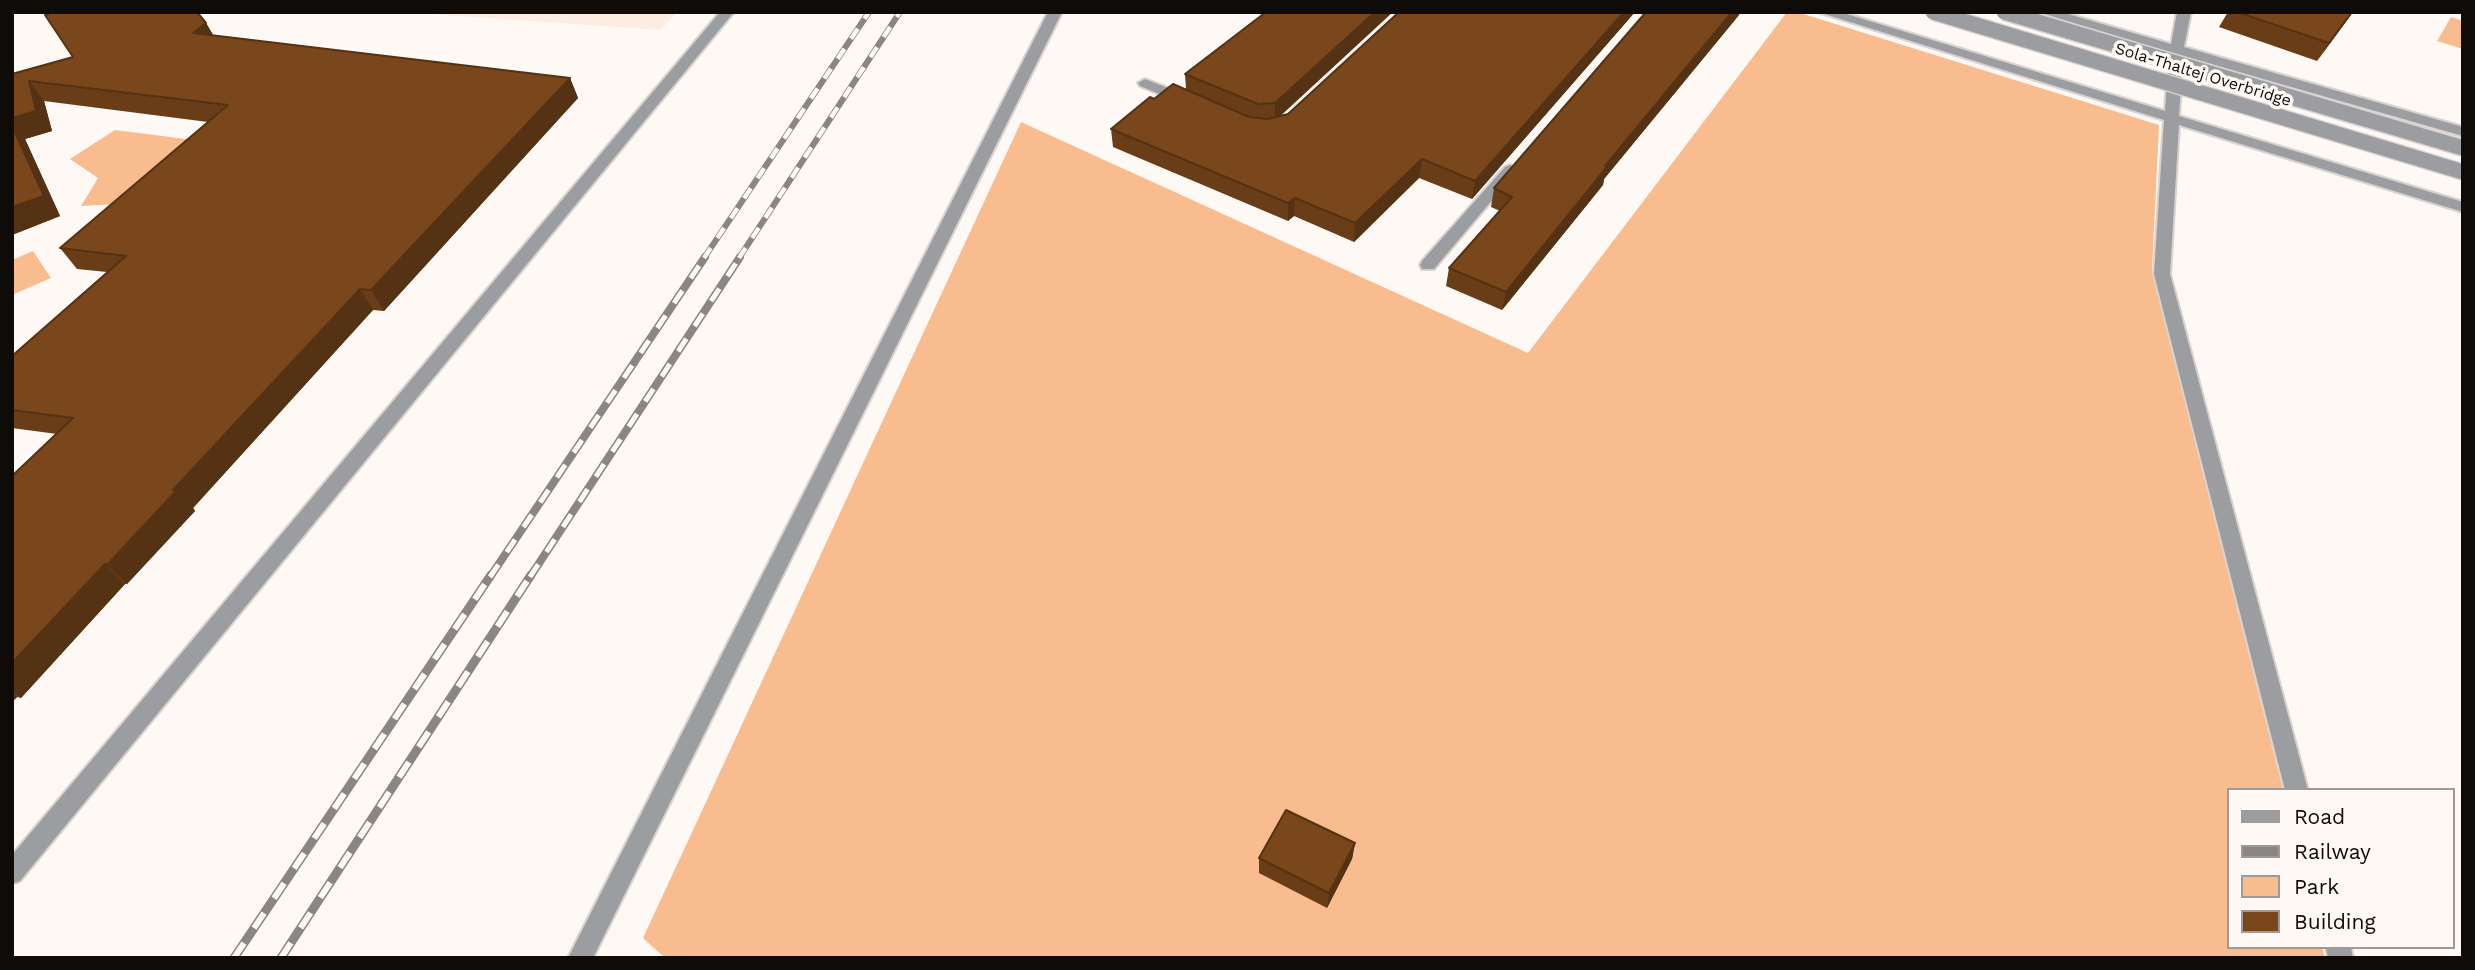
<!DOCTYPE html>
<style>
body{margin:0}
#map{position:relative;width:2475px;height:970px;overflow:hidden;background:#fff9f5;font-family:"Work Sans",sans-serif}
canvas{display:block}
.frame{position:absolute;inset:0;border:14px solid #0e0b09;pointer-events:none}
.legend{position:absolute;left:2227px;top:788px;width:228px;height:161px;box-sizing:border-box;background:#fff9f5;border:2px solid #9f9a97;margin:0;padding:9px 12px;list-style:none;font-size:21px;color:#0e0b09}
.legend li{display:flex;align-items:center;gap:14px;height:35px}
.legend b{width:35px;border:2px solid #9f9a97}
</style>
<div id="map">
<canvas width="2475" height="970"></canvas>
<div class="frame"></div>
<ul class="legend">
<li><b style="height:9px;background:#9c9da1"></b>Road</li>
<li><b style="height:9px;background:#8a8683"></b>Railway</li>
<li><b style="height:19px;background:#f9bc8e"></b>Park</li>
<li><b style="height:19px;background:#79471b"></b>Building</li>
</ul>
</div>
<script>
const g = document.querySelector('canvas').getContext('2d');
g.lineJoin = 'round';
function fillPath(path, color) {
  g.fillStyle = color;
  g.fill(path, 'evenodd');
}
function strokePath(path, color, width, dash) {
  g.strokeStyle = color;
  g.lineWidth = width;
  g.lineCap = dash ? 'butt' : 'round';
  g.setLineDash(dash || []);
  g.stroke(path);
}
function label(font, color, halo, rows, align = 'center') {
  g.font = font + ' "Work Sans",sans-serif';
  g.lineWidth = 7;
  g.setLineDash([]);
  g.textBaseline = 'middle';
  g.strokeStyle = halo;
  g.fillStyle = color;
  for (const [text, x, y, turn = 0] of rows) {
    g.save();
    g.translate(x, y);
    g.rotate((+turn || 0) * Math.PI / 180);
    g.textAlign = isNaN(turn) ? turn : align;
    if (halo) g.strokeText(text, 0, 0);
    g.fillText(text, 0, 0);
    g.restore();
  }
}
const built = new Path2D(`
 M402 12H677L661 30Z`);
const green = new Path2D(`
 M1787 12H1797L2159 125 2152 271 2283 790H2228V947H2322L2325 958H665L643 938 1021 122 1528 353Z
 M2451 17 2463 21V49L2437 41Z
 M115 130 194 140 118 204 81 206 98 178 70 159Z
 M33 251 51 278 12 295V260Z`);
const minor = new Path2D(`
 M720 12H734L20 881 12 884V855Z
 M1048 12H1062L593 958H568Z
 M1818 12H1840L2165 111 2169 52 2038 12H2061L2171 44 2177 12H2191L2184 47 2463 127V136L2183 56 2179 116 2463 202V212L2179 125 2170 274 2308 790H2285L2154 274 2164 120Z
 M1145 79 1191 97 1193 100 1191 103H1181L1140 86 1138 83Z
 M1510 165 1518 170 1515 173 1434 269H1422L1420 265 1422 261 1505 167Z
 M2326 947H2351L2353 958H2328Z`);
const railFar2 = new Path2D(`
 M704 258 869 12
 M739 258 900 12`);
const railFar1 = new Path2D(`
 M490 577 705 257
 M530 577 740 257`);
const rail = new Path2D(`
 M234 958 491 575
 M281 958 531 575`);
const tertiaryBridge = new Path2D(`
 M1933 12 2463 172
 M2004 12 2463 148`);
const wall = new Path2D(`
 M1266 12 1281 116 1288 114 1399 12H1635L1472 199 1419 178 1354 242 1294 216 1288 221 1113 147 1111 129 1154 99 1186 89 1185 74Z
 M2228 12H2353L2317 61 2219 27Z
 M1739 15 1604 179 1603 185 1502 310 1446 286 1449 268 1500 211 1491 207 1494 188Z
 M206 23 213 35 570 78 578 98 384 311 373 310 193 508 195 511 127 584H125L21 698 17 697 12 702V476L57 434 12 428V356L107 272 77 269 60 248 208 122 44 101 52 131 25 139 60 216 12 235V74Z
 M1355 843 1352 859 1327 908 1259 873V858Z`);
const shadedWall = new Path2D(`
 M1375 12H1393L1275 121V103Z
 M1624 12H1635L1472 199 1475 181Z
 M1732 12H1740L1739 15 1604 179 1603 185 1502 310 1506 292 1605 166Z
 M2352 12H2353L2317 61 2329 43Z
 M206 23 218 43 193 33Z
 M570 78 578 98 384 311 371 290Z
 M29 81 44 101 52 131 25 139 60 216 12 235V118Z
 M1422 159 1419 178 1354 242 1355 223Z
 M1295 198 1294 216 1288 221V203Z
 M360 289 373 310 193 508 195 511 127 584 107 565 173 490Z
 M105 564 125 584 21 698 12 690V663Z
 M12 693 17 697 12 702Z
 M1355 843 1352 859 1327 908 1329 893Z`);
const building = new Path2D(`
 M53 12H197L206 23 193 33 570 78 371 290 360 289 173 490H177L107 565 105 564 12 663V476L73 418 12 410V356L126 256 60 248 228 105 29 81 36 111 12 118V74L73 57 45 15Z
 M1266 12H1375L1275 103 1258 104 1185 74Z
 M1399 12H1624L1475 181 1422 159 1355 223 1295 198 1288 203 1111 129 1150 97 1154 99 1173 84 1249 117 1268 119 1288 114Z
 M1646 12H1732L1605 166 1607 167 1506 292 1449 268 1512 197 1494 188Z
 M2237 12H2352L2329 43Z
 M12 126 44 196 12 207Z
 M1286 810 1355 843 1329 893 1259 858Z`);
const farStreetnames = [
 ["Sola-Thaltej Overbridge",2203,75,17]
];
fillPath(built, '#fcece1');
fillPath(green, '#f9bc8e');
strokePath(minor, '#d8d3cf', 4);
fillPath(minor, '#9c9da1');
strokePath(railFar2, '#8a8683', 6);
strokePath(railFar1, '#8a8683', 8);
strokePath(rail, '#8a8683', 9);
strokePath(railFar2, '#fff9f5', 4.5, [12]);
strokePath(railFar1, '#fff9f5', 5, [15]);
strokePath(rail, '#fff9f5', 6, [18]);
strokePath(tertiaryBridge, '#d8d3cf', 18, []);
strokePath(tertiaryBridge, '#9c9da1', 15);
fillPath(wall, '#683d17');
fillPath(shadedWall, '#553213');
fillPath(building, '#79471b');
strokePath(building, '#553213', 2);
label('16px', '#0e0b09', '#fff9f5', farStreetnames);
</script>
